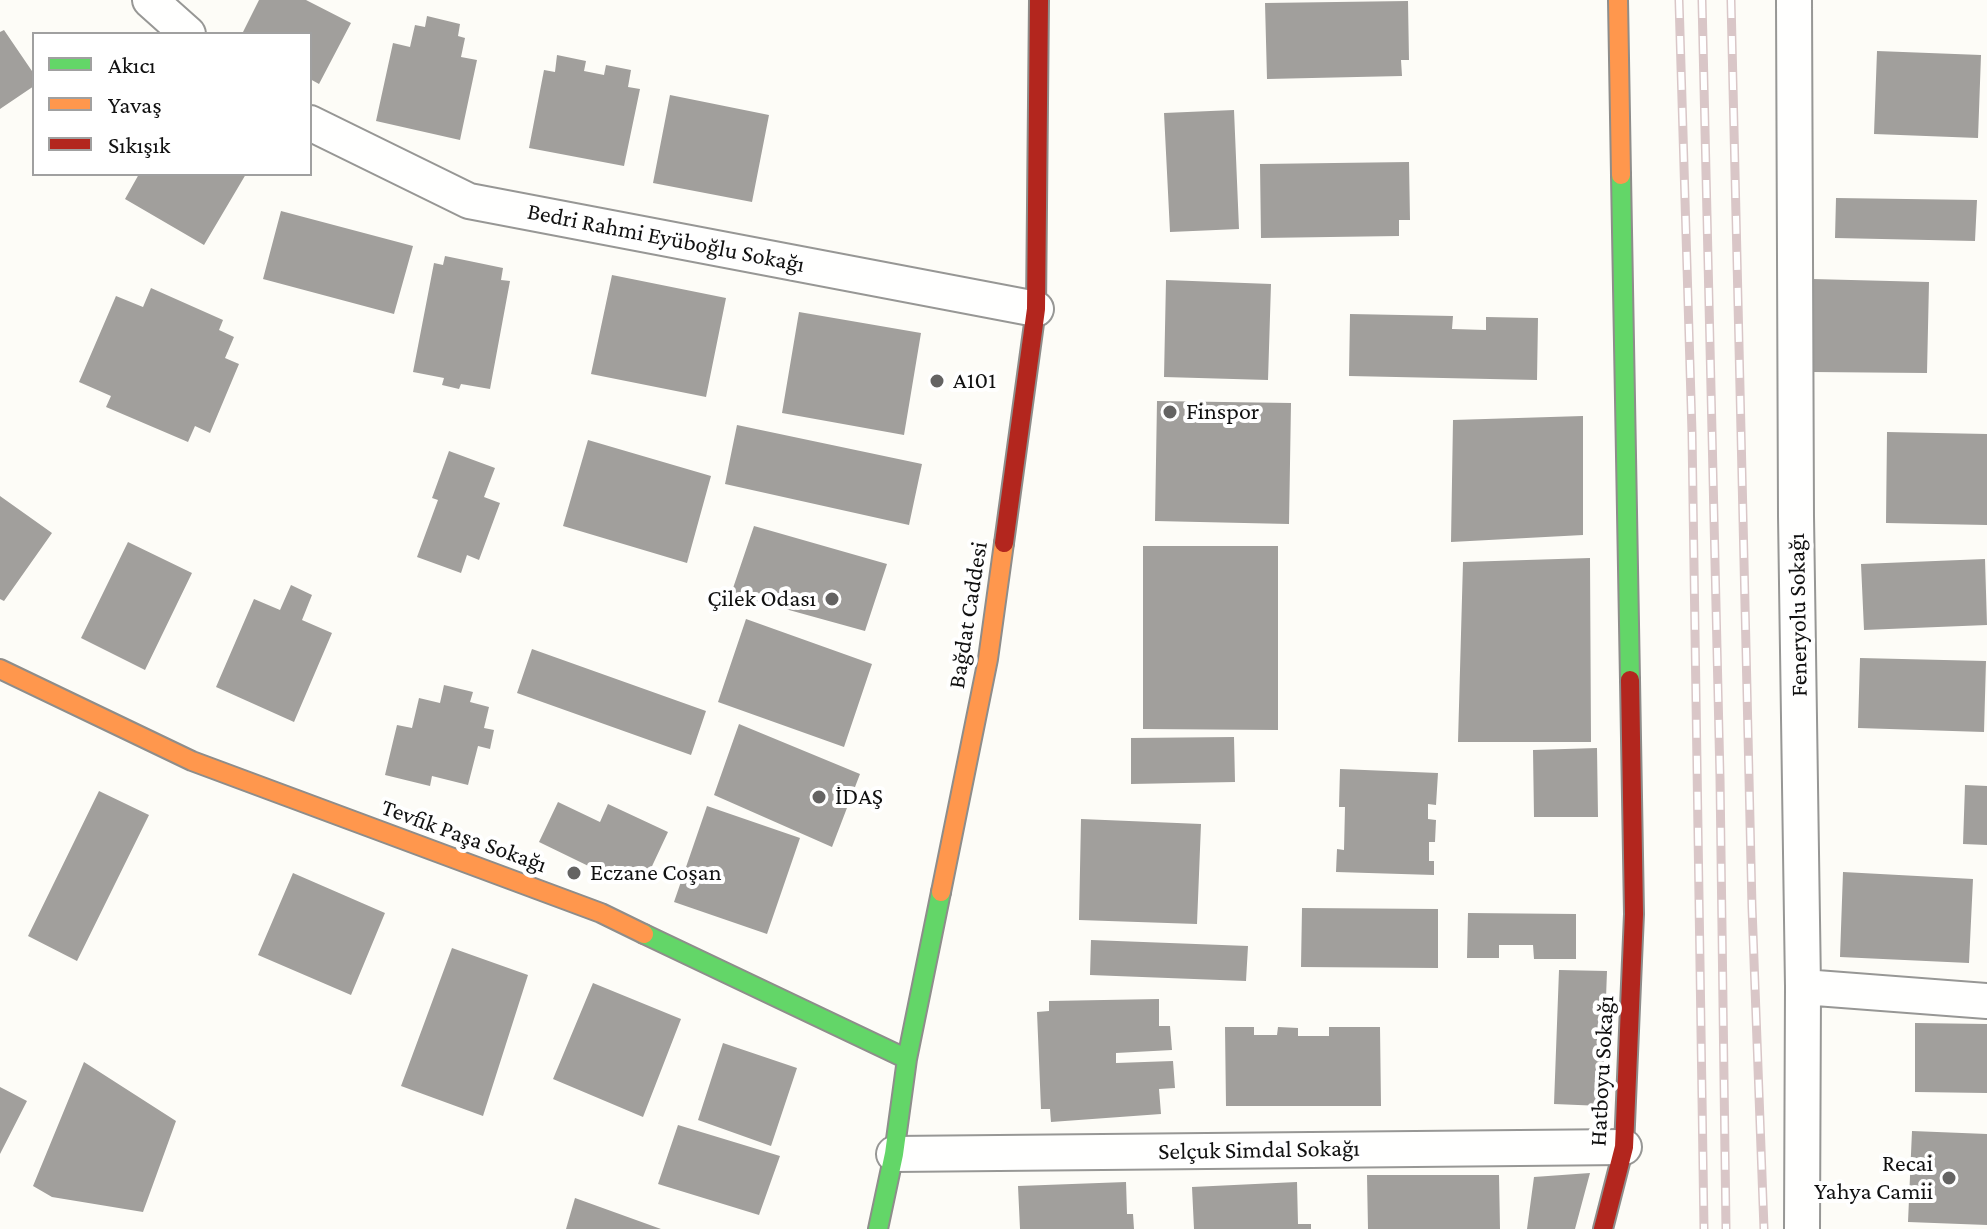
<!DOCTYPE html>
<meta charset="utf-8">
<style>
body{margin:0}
#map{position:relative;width:1987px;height:1229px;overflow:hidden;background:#fdfcf7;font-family:"Crimson Pro",serif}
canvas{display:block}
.legend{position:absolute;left:32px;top:32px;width:280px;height:144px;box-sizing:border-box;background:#fff;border:2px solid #a0a0a0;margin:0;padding:10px 14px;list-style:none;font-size:24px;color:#111}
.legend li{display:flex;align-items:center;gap:16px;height:40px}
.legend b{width:40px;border:2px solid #a0a0a0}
</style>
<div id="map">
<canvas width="1987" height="1229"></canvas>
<ul class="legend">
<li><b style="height:10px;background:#63d668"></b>Akıcı</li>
<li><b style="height:10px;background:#ff974d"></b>Yavaş</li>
<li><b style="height:10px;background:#b3261e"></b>Sıkışık</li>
</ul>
</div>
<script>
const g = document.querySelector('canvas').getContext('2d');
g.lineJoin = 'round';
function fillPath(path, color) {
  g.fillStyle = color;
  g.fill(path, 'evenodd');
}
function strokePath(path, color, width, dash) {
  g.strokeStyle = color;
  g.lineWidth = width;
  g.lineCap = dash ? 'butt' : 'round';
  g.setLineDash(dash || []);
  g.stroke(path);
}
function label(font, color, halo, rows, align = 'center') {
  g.font = font + ' "Crimson Pro",serif';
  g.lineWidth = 8;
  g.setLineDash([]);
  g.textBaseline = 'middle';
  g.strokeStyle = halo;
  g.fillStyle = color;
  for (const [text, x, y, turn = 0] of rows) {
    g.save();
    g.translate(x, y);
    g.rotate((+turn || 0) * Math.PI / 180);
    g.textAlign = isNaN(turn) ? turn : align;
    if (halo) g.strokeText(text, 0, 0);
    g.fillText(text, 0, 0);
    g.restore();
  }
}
const building = new Path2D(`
 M259 0H306L351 23 319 84 310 79V34H242Z
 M1408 1 1409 60H1401L1402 76 1267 79 1265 3Z
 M427 16 460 24 458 36 465 38 461 57 477 60 460 140 376 121 393 43 410 47 415 25 425 27Z
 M4 30 34 74V86L0 109V32Z
 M1877 51 1981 55 1978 138 1874 134Z
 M557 55 586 61 584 71 604 75 606 65 631 70 628 87 640 89 624 166 529 148 544 70 555 72Z
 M670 95 769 115 752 202 653 183Z
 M1234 110 1239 229 1170 232 1164 113Z
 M1409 162 1410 220H1399V236L1261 238 1260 164Z
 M139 174H246L204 245 125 199Z
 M1836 198 1977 200 1975 241 1835 238Z
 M281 211 413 246 394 314 263 279Z
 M445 256 503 268 501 280 510 281 490 389 461 384 459 389 442 385 444 378 413 372 434 263 443 265Z
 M612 275 726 298 706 397 591 374Z
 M1812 279 1929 282 1927 373 1812 372Z
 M1166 280 1271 284 1268 380 1164 377Z
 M151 288 223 320 219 330 234 337 225 358 239 364 210 433 195 426 188 442 106 407 111 396 79 382 116 296 143 307Z
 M799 312 921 333 904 435 782 413Z
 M1350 314 1453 316 1452 329 1486 330V317L1538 318 1537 380 1349 376Z
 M1157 401 1291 403 1289 524 1155 521Z
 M1583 416V535L1451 542 1453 420Z
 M737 425 922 464 909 525 725 484Z
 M1887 432 1987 434V525L1886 523Z
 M588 440 711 476 687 563 563 526Z
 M449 451 495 468 484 497 500 503 479 560 467 555 461 573 417 557 438 500 432 498Z
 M0 496 52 533 4 601 0 599Z
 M754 526 887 564 865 631 731 594Z
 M128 542 192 573 145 670 81 638Z
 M1143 546H1278V730L1143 729Z
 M1590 558 1591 742H1458L1463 562Z
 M1985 559 1987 625 1864 630 1861 564Z
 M291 585 312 595 302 620 332 633 294 722 216 687 254 599 280 610Z
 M746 619 872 664 844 747 718 702Z
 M532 649 706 711 691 755 517 693Z
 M1860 658 1986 661 1984 732 1858 728Z
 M444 685 473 692 470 702 489 707 484 728 494 730 490 749 478 746 468 785 432 776 430 786 385 775 397 725 412 728 419 698 440 703Z
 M739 724 860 774 832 847 714 795Z
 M1234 737 1235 782 1131 784V738Z
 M1597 748 1598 817H1534L1533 750Z
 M1340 769 1438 773 1436 805 1428 804V819L1436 820 1435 842H1429V861H1434V875L1336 872 1337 849 1344 850 1345 807H1339Z
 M1965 785 1987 786V845L1963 844Z
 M99 791 149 815 77 961 28 936Z
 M558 802 600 822 608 804 668 832 646 879 614 865 609 876 539 842Z
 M707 806 800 838 767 934 674 902Z
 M1081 819 1201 824 1197 924 1079 920Z
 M1843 872 1973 879 1969 963 1840 957Z
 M293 873 385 913 351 995 258 955Z
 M1302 908 1438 909V968L1301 967Z
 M1468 913 1576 914V959H1534L1533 945H1499V958H1467Z
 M1091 940 1248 946 1246 981 1090 975Z
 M452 948 528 975 483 1116 401 1086Z
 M1559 970 1607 971 1602 1106 1554 1104Z
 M593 983 681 1019 643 1117 553 1079Z
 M1159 999V1026H1170L1172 1050 1116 1053V1063L1173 1061 1175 1088 1159 1089 1161 1114 1051 1122 1050 1109H1041L1037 1012 1049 1011V1001Z
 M1915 1023 1987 1024V1093L1915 1092Z
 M1225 1027H1254V1035H1277L1278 1027 1298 1028V1036H1329V1027H1380L1381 1106H1226Z
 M723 1043 797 1068 771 1146 698 1120Z
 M84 1062 176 1121 143 1212 52 1197 33 1186Z
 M0 1087 27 1101 0 1154Z
 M678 1125 780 1156 759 1215 658 1184Z
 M1912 1131 1987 1134V1225L1908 1222Z
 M1590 1173 1575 1229H1527L1534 1177Z
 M1367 1175H1499L1500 1229H1368Z
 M1126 1182 1127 1214H1133L1134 1229H1020L1018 1186Z
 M1297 1182 1298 1224H1311V1229H1194L1192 1187Z
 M575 1198 661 1229H566Z`);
const street = new Path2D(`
 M150 0 188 34
 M1794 0 1796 516 1803 987 1802 1229
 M310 123 469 201 1036 309
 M1803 987 1987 1001
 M894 1154 1624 1147`);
const fast = new Path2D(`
 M1621 175 1630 680
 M644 934 907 1059
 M878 1229 894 1154 907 1059 941 892`);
const slow = new Path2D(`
 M1618 0 1621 175
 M0 669 192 761 601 913 644 934
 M941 892 988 659 1004 543`);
const jam = new Path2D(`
 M1004 543 1036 309 1039 0
 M1603 1229 1624 1147 1634 914 1630 680`);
const rail = new Path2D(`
 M1679 0 1692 433 1704 1229
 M1702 0 1720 778 1726 1229
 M1731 0 1752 907 1764 1229`);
const markers = [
 [937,381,8,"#646362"],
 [1170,412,8,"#646362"],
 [832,599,8,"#646362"],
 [819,797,8,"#646362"],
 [574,873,8,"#646362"],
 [1949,1178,8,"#646362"]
];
const streetNames = [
 ["Bedri Rahmi Eyüboğlu Sokağı",666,238,11],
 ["Bağdat Caddesi",968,615,-81],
 ["Feneryolu Sokağı",1798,615,-91],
 ["Tevfik Paşa Sokağı",464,836,20],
 ["Hatboyu Sokağı",1602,1071,-87],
 ["Selçuk Simdal Sokağı",1259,1150,-1]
];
const poiNames = [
 ["A101",953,381],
 ["Finspor",1186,412],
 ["Çilek Odası",816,599,"right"],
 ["İDAŞ",835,797],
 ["Eczane Coşan",590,873],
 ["Recai",1933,1164,"right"],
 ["Yahya Camii",1933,1192,"right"]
];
fillPath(building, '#a19f9c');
strokePath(street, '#979795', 38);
strokePath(fast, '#8e8d8b', 22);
strokePath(slow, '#8e8d8b', 22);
strokePath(jam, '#8e8d8b', 22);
strokePath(street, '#fffffe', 34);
strokePath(fast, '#63d668', 18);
strokePath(slow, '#ff974d', 18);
strokePath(jam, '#b3261e', 18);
strokePath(rail, '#d9c6c7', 9);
strokePath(rail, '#fff', 6, [18]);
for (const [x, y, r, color] of markers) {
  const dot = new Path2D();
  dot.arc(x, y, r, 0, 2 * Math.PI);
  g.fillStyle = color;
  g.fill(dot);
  strokePath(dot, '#fff', 3);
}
label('24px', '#111', '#fff', streetNames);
label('24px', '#111', '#fff', poiNames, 'left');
</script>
